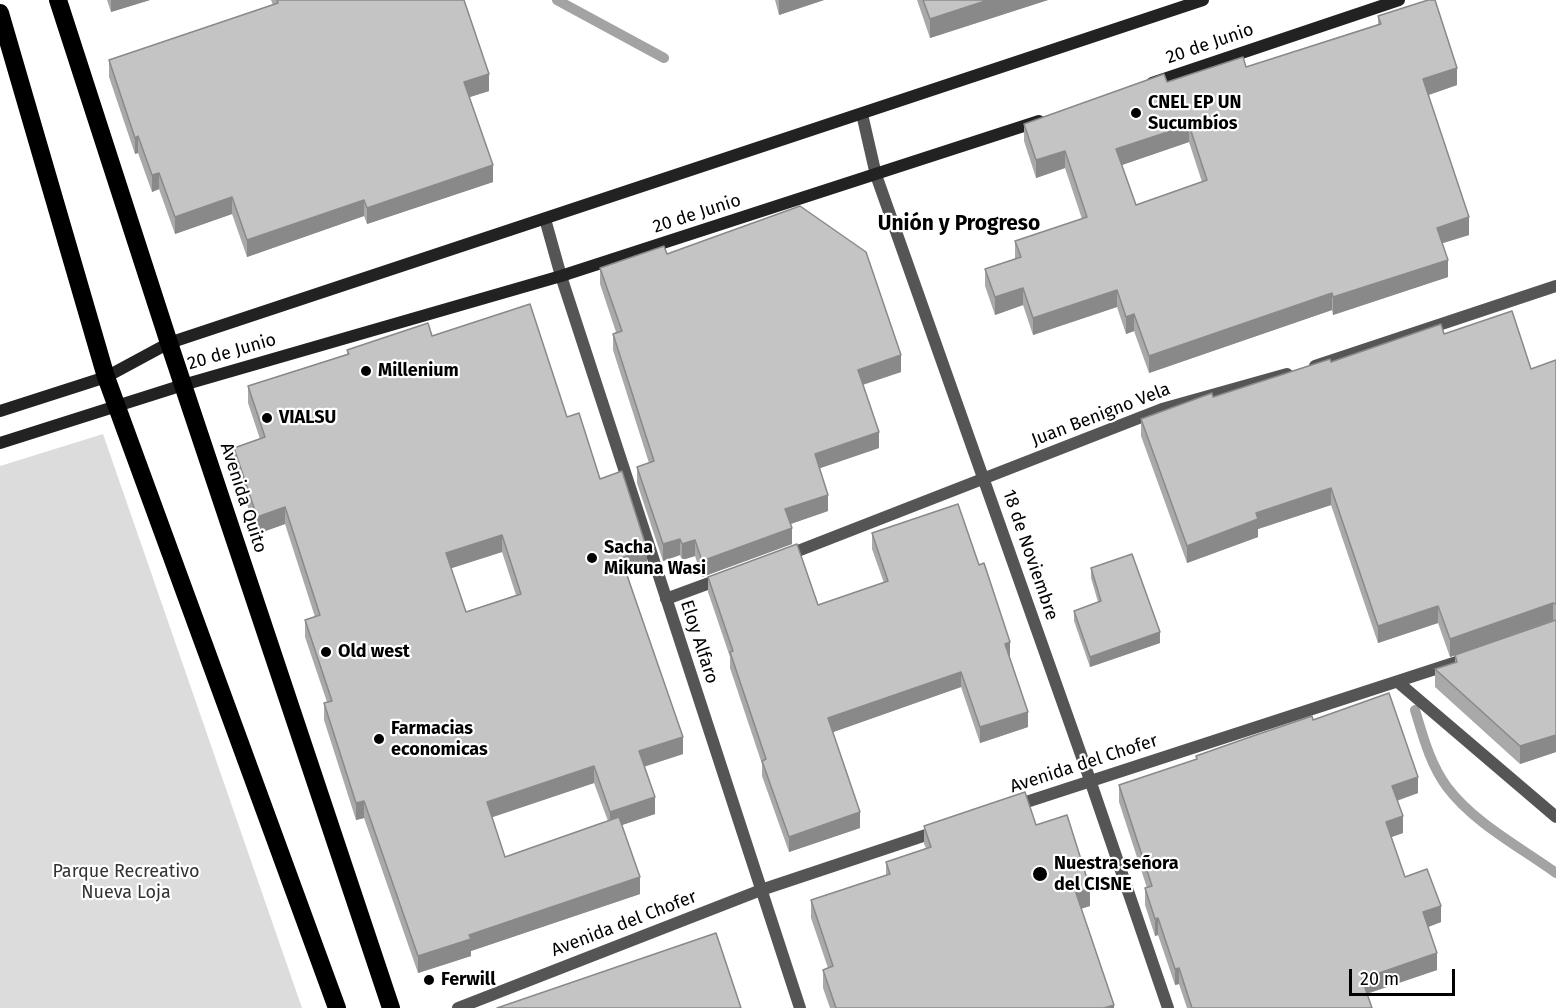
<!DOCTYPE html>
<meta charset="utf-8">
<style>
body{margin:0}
#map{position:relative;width:1556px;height:1008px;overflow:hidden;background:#fff;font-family:"Fira Sans",sans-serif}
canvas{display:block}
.scale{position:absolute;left:1349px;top:969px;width:106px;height:27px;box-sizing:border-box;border:3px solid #000;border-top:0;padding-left:8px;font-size:18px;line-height:21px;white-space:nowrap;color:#000;-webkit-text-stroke:4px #fff;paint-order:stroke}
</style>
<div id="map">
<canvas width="1556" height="1008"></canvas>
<div class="scale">20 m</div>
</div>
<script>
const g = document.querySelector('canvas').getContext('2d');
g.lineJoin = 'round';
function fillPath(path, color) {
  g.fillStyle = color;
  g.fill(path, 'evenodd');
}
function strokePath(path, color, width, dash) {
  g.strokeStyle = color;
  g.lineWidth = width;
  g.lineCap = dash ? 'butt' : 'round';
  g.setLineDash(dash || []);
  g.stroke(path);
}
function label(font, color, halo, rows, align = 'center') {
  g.font = font + ' "Fira Sans",sans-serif';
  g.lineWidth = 4.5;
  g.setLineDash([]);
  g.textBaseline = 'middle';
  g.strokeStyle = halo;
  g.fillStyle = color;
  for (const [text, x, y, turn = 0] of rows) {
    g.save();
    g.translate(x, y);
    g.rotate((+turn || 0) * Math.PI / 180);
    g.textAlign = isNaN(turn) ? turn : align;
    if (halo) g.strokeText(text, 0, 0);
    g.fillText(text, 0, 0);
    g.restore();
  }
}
const green = new Path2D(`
 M103 434 302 1008H0V466Z`);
const stream = new Path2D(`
 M557 0 664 58
 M1415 710C1423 736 1430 764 1447 787 1474 823 1520 847 1556 873`);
const street = new Path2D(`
 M862 114 876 175 1090 780 1168 1008
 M545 219 561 276 800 1008
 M1315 366 1556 286
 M785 556 1162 409 1287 374
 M666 599 723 578
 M1399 683 1556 817
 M1014 806 1469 658
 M458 1008 761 890 938 831`);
const secondary = new Path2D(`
 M1152 83 1399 0
 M0 411 106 377 169 343 1203 0
 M0 443 183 385 561 276 1039 121`);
const highway = new Path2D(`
 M58 0 169 343 391 1008
 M0 13 106 377 337 1008`);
const wall = new Path2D(`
 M107 0H150L111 12Z
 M271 0H464L489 91 469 97 493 182 367 224 364 216 247 257 232 214 175 234 159 189 152 192 138 153 135 154 109 77V60L273 5Z
 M775 0H824L779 15Z
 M917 0H1048L930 38Z
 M1378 16 1457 85 1428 95 1469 235 1442 243 1448 277 1333 315 1332 310 1149 373 1134 331 1126 334 1117 307 1033 335 1023 305 995 315 985 286V269L1015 259V241L1082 219 1065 168 1036 178 1024 141V124L1167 82 1246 67 1378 24ZM1189 142 1202 182 1136 205 1122 165Z
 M667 254 901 372 863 385 879 448 819 468 828 511 790 524 792 544 702 577 695 556 682 560 680 555 663 561 637 483V467L649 463 613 350V334L616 332 600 284V268Z
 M1444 334 1531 369 1556 360V752L1520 764 1435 687V669L1455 663V655L1553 620 1450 657 1438 623 1378 643 1331 505 1258 529V537L1187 563 1141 436V419L1331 362Z
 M432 336 567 417 647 566 627 573 683 754 644 767 655 814 622 825 640 894 471 951V956L418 973 364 818 356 820 324 720V703L327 702 305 637V620L315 617 285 524 257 534 234 465V448L260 439 248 403V386L347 354V350ZM502 552 516 595 466 612 451 568ZM594 783 608 821 505 857 492 817Z
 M872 533 1010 657V658L1028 727 980 743 961 687 832 732 860 828 789 852 762 776V764L730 668V657L708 592V577L818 605 884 583 872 549Z
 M1091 568 1160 643 1090 667 1074 621V611L1098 602 1091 578Z
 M1313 720 1418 793 1397 801 1403 833 1391 837 1405 877 1441 922 1428 927 1437 970 1367 994 1372 1008H1187L1179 984 1175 985 1158 935 1155 936 1145 905V888H1147L1119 802V785L1196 760V756Z
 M1036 825 1090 906 1081 909 1114 1008H830L823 988V970L828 968 811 918V900L886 875V862L926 848 924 844V826Z`);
const shadedWall = new Path2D(`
 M111 0H150L111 12Z
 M779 0H824L779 15Z
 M988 0H1048L930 38V19Z
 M1457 68V85L1423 97V79Z
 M489 74V91L464 99V82Z
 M1189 125V142L1116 167V149Z
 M138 136V153L135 154V138Z
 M1065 151V168L1036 178V160Z
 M493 165V182L367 224V208Z
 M159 173V189L152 192V175Z
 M232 197V214L175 234V217Z
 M364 200V216L247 257V240Z
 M1469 217V235L1437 245V228Z
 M1448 260V277L1333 315V297Z
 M1023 288V305L995 315V297Z
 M1117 290V307L1033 335V318Z
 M1332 293V310L1149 373V356Z
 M1134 314V331L1126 334V317Z
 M901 355V372L858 386V370Z
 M879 432V448L815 470V454Z
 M1331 488V505L1258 529V537L1187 563V546L1256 513Z
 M828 495V511L785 526V509Z
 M285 507V524L257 534V517Z
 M792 528V544L702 577V561Z
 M502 535V552L446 570V553Z
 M680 539V555L663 561V544Z
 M695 540V556L682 560V544Z
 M647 549V566L621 575V558Z
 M1553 603V620L1450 657V639Z
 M1438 606V623L1378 643V626Z
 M1160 632V643L1090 667V657Z
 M1010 642V657L1005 659V644Z
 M961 672V687L828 734V718Z
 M1028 712V727L980 743V727Z
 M1556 735V752L1520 764V746Z
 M683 737V754L639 768V751Z
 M594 766V783L487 819V802Z
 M1418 777V793L1392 802V786Z
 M655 797V814L610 829V812Z
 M364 801V818L356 820V803Z
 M860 812V828L789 852V837Z
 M1403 816V833L1386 839V822Z
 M640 877V894L471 951V956L418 973V956L469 935Z
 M1090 888V906L1076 910V893Z
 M1441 906V922L1423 929V912Z
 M1158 918V935L1155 936V919Z
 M1437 953V970L1362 995V979Z
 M1179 968V984L1175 985V969Z
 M1114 1005V1008H1104Z`);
const building = new Path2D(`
 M277 0H464L489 74 464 82 493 165 367 208 364 200 247 240 232 197 175 217 159 173 152 175 138 136 135 138 109 60 278 3Z
 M923 0H988L930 19Z
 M1428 0H1435L1457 68 1423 79 1469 217 1437 228 1448 260 1333 297 1332 293 1149 356 1134 314 1126 317 1117 290 1033 318 1023 288 995 297 985 269 1021 257 1015 241 1087 217 1065 151 1036 160 1024 124 1164 74 1167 82 1243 57 1246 67 1381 24 1378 16ZM1189 125 1207 180 1136 205 1116 149Z
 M800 206 866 252 901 355 858 370 879 432 815 454 828 495 785 509 792 528 702 561 695 540 682 544 680 539 663 544 637 467 654 461 613 334 622 331 600 268 664 246 667 254Z
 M530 304 567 417 579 413 600 479 622 471 647 549 621 558 683 737 639 751 655 797 610 812 594 766 487 802 505 857 619 817 640 877 469 935 471 939 418 956 364 801 356 803 324 703 332 701 305 620 320 615 285 507 257 517 234 448 265 437 248 386 349 354 347 350 428 323 432 336ZM502 535 521 594 466 612 446 553Z
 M1512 311 1531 369 1556 360V604L1553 603 1450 639 1438 606 1378 626 1331 488 1256 513 1258 519 1187 546 1141 419 1212 393 1213 397 1330 359 1331 362 1441 324 1444 334Z
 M958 504 979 565 984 563 1010 642 1005 644 1028 712 980 727 961 672 828 718 860 812 789 837 762 761 766 759 730 652 733 651 708 577 797 544 818 605 888 581 872 533Z
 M1132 554 1160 632 1090 657 1074 611 1101 601 1091 568Z
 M1556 620V735L1520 746 1435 669 1457 662 1455 655Z
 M1389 693 1418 777 1392 786 1403 816 1386 822 1405 877 1427 869 1441 906 1423 912 1437 953 1362 979 1372 1008H1192L1179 968 1175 969 1158 918 1155 919 1145 888 1152 886 1119 785 1197 759 1196 756 1250 737 1312 716 1313 720Z
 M1025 792 1036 825 1067 815 1090 888 1076 893 1114 1005 1104 1008H836L823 970 833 966 811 900 890 874 886 862 931 847 924 826Z
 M716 933 741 1008H497Z`);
const markers = [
 [1136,113,6,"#000"],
 [366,371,6,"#000"],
 [267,418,6,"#000"],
 [592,558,6,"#000"],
 [326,652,6,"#000"],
 [379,739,6,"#000"],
 [1040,874,8,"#000"],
 [429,980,6,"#000"]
];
const streetNames = [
 ["20 de Junio",1210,44,-19],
 ["20 de Junio",697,214,-18],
 ["20 de Junio",232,352,-16],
 ["Juan Benigno Vela",1101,415,-21],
 ["Avenida Quito",243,498,72],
 ["18 de Noviembre",1030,555,71],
 ["Eloy Alfaro",699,642,72],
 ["Avenida del Chofer",1084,764,-18],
 ["Avenida del Chofer",624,924,-21]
];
const poiNames = [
 ["CNEL EP UN",1148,103],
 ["Sucumbíos",1148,124],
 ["Millenium",378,371],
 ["VIALSU",279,418],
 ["Sacha",604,548],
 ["Mikuna Wasi",604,569],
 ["Old west",338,652],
 ["Farmacias",391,729],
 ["economicas",391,750],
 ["Nuestra señora",1054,864],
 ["del CISNE",1054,885],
 ["Ferwill",441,980]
];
const parkNames = [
 ["Parque Recreativo",126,872],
 ["Nueva Loja",126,893]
];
const quarterNames = [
 ["Unión y Progreso",959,224]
];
fillPath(green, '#dcdcdc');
strokePath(stream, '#a3a3a3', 10);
strokePath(street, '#555', 12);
strokePath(secondary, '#222', 12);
strokePath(highway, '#000', 18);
fillPath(wall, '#a9a9a9');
fillPath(shadedWall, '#898989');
fillPath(building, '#c4c4c4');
strokePath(building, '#898989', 1.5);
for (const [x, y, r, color] of markers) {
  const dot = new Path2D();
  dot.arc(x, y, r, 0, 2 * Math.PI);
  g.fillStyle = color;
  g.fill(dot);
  strokePath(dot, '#fff', 2);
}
label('18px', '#000', '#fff', streetNames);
label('bold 18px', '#000', '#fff', poiNames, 'left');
label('18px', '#333', '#fff', parkNames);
label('bold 21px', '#000', '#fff', quarterNames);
</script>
